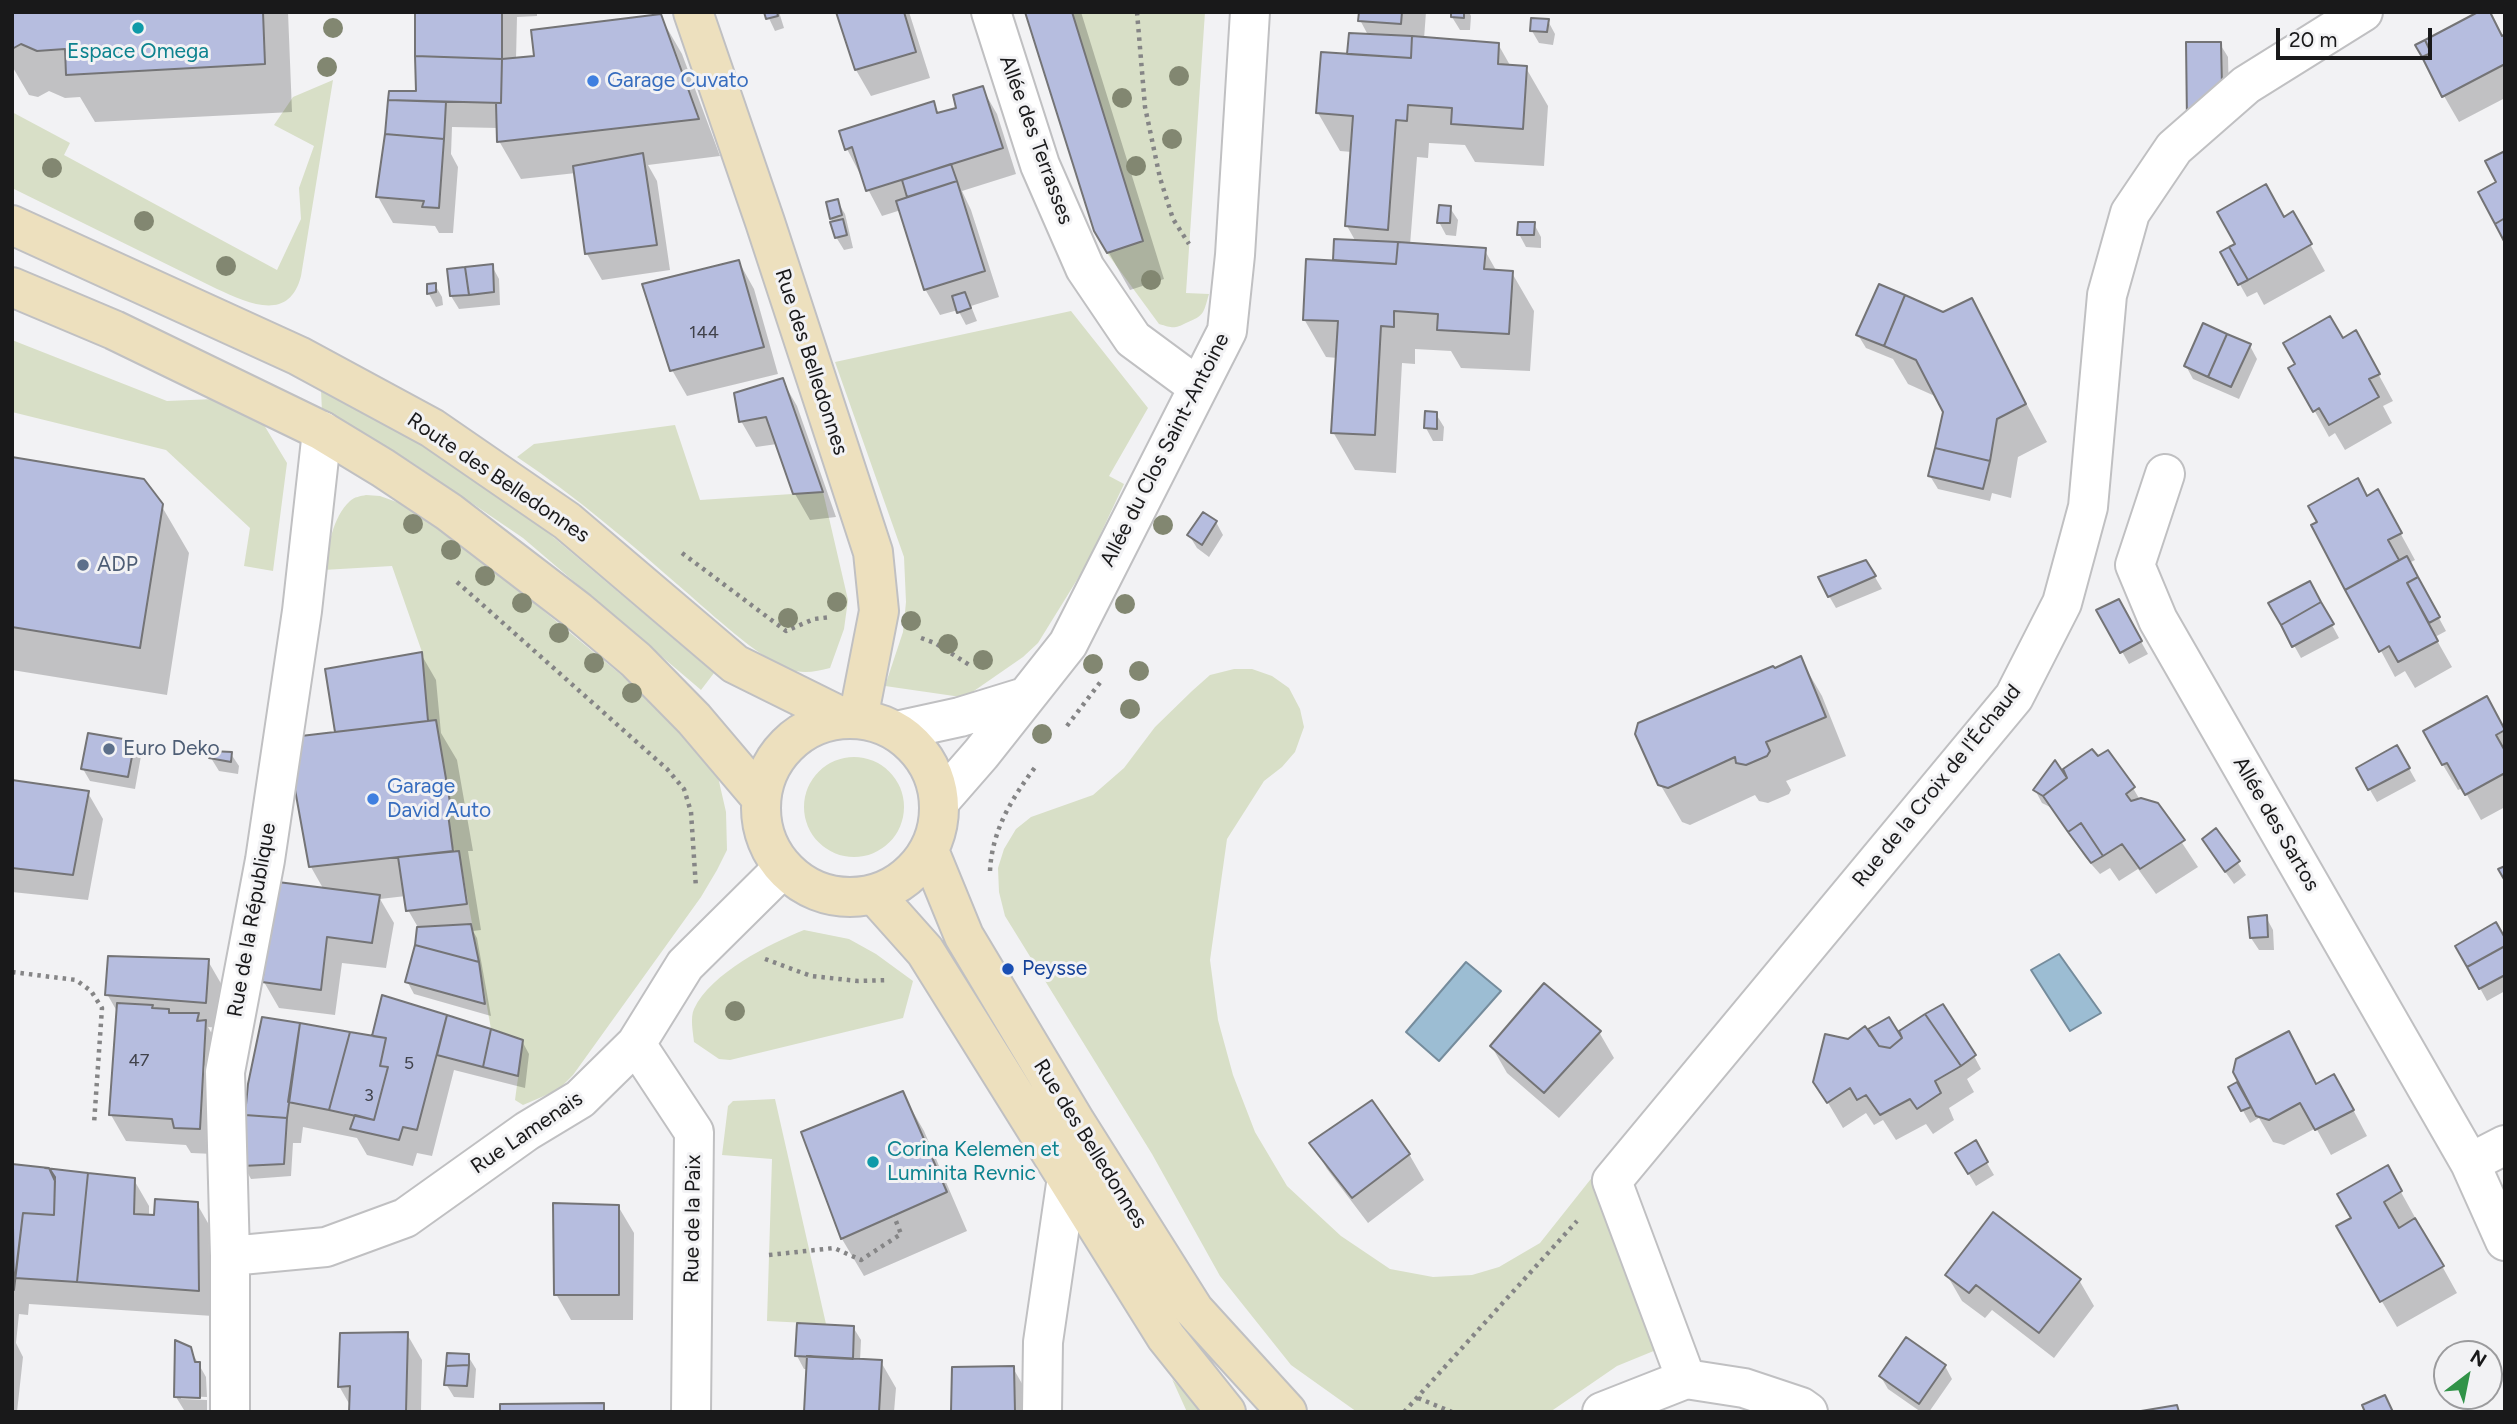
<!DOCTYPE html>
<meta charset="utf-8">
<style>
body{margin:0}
#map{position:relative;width:2517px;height:1424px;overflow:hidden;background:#f2f2f4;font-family:Figtree,sans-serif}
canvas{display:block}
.frame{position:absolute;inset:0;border:14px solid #19191a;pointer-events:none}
.north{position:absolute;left:2433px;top:1340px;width:70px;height:70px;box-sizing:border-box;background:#f2f2f4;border:2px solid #9b9b9d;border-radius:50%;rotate:32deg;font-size:19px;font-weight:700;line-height:28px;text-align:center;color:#19191a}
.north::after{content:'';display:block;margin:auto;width:24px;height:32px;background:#319348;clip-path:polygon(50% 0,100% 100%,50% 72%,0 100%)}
.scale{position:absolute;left:2276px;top:28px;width:156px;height:32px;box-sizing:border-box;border:4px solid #19191a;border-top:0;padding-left:9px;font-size:21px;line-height:24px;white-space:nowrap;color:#19191a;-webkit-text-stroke:5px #f2f2f4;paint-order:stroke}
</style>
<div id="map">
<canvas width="2517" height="1424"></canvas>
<div class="frame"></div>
<div class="north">N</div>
<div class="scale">20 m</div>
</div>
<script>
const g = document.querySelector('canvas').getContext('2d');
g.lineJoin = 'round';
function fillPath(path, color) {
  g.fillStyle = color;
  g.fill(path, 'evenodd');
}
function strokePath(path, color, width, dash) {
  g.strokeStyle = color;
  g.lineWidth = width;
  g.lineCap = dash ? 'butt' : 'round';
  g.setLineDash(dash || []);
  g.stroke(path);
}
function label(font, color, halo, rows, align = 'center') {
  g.font = font + ' Figtree,sans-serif';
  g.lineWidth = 6;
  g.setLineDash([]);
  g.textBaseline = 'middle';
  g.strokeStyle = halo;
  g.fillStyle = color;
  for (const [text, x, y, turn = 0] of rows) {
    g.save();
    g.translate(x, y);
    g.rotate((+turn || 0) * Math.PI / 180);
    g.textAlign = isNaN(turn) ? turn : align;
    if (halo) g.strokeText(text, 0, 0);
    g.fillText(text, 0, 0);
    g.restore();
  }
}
const green = new Path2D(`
 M1072 12H1205L1186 293 1209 294C1203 314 1205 315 1186 323 1174 329 1173 328 1159 324L1107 253 1143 240Z
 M333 80 301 276C289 323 248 303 217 289L12 188V112L70 143 64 155 277 270 301 219 299 188 314 146 274 125 293 97Z
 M1071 311 1148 408 1109 476 1124 484 1085 567 1038 643 1023 657 971 693 961 697 885 686 903 632 906 602 904 557 835 362Z
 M12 340 167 401 214 399 264 425 287 463 273 571 244 566 250 528 166 450 12 412Z
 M321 390 419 444 533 520 714 673 701 690 523 538 410 461 322 412Z
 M675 425 700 500 823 492 848 600 844 629 830 668C816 672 801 674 788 669 756 656 712 614 685 591 631 544 577 497 517 457L534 444Z
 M366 495 380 496 405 505 444 529 653 701 718 777 726 812 727 850 717 870 701 897 573 1075 558 1090 523 1105 515 1100 523 1040 491 1029 459 851H453L448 814 452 813 436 721H428L422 652 392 566 323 570C329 548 332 517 350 501 354 497 361 496 366 495Z
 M1234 669H1252L1272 676 1289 688 1300 709 1304 727 1295 752 1282 767 1264 781 1227 839 1210 960 1218 1020 1233 1075 1255 1132 1287 1186 1341 1236 1390 1269 1433 1277 1472 1275 1499 1267 1540 1243 1594 1175 1661 1348 1617 1366 1550 1412H1357L1291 1365 1220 1276 1152 1154 1005 916 999 892 998 868 1004 849 1016 829 1031 817 1093 795 1124 768 1155 727 1192 691 1210 675Z
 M804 807a50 50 0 1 1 100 0a50 50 0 1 1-100 0Z
 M804 930 849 939 876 954 913 981 903 1018 730 1060 719 1059 694 1042C693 1032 690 1018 694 1009 711 973 769 944 804 930Z
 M775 1099 826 1324 767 1321 772 1159 722 1155 728 1106 733 1101Z
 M1172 1379 1203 1412H1187Z`);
const water = new Path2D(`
 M2059 954 2101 1013 2070 1031 2031 970Z
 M1466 962 1501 991 1439 1061 1406 1032Z`);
const shadow = new Path2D(`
 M12 12H288L292 112 95 122 80 97 65 98 49 91 38 97 29 95 12 66Z
 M416 12H537V16L517 17 516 59 536 58 660 16 682 54 720 156 648 165 657 181 670 270 602 280 587 254 576 173 521 179 499 141 498 128 452 127 451 154 458 167 453 233H439L435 226 393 223 378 197 389 100 418 93Z
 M766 12H779L784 28 775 31Z
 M838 12H909L930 78 871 96 856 70Z
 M1027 12H1081L1164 279 1130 290 1096 230Z
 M1360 12H1426L1424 39 1498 44 1511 67 1526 68 1548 106 1544 166 1475 162 1465 145 1429 143 1428 158 1417 157 1410 245 1484 249 1497 272 1512 273 1534 311 1530 371 1461 368 1451 351 1415 349V364L1402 363 1396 473 1355 470 1333 432 1338 358 1326 357 1304 319 1336 262 1335 259 1356 242 1347 226 1352 152 1340 151 1318 113 1349 56 1368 35 1360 20Z
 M1453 12H1469L1471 16 1470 30H1460L1452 17Z
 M2488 12 2503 37 2505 36V98L2459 122 2444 96Z
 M1548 21 1555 34 1553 45 1539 43 1532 31Z
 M2187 44H2220L2228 57 2229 100Z
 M982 88 997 114 1016 174 962 191 971 210 999 297 971 306 977 321 966 325 958 310 940 315 925 289 901 210 882 216 847 149 933 104 939 114 959 109Z
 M837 201 845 214 853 248 844 250 836 237 831 218Z
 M1450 208 1458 220 1456 236 1446 235 1439 222Z
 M2293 214 2325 271 2264 305 2257 292 2247 297 2222 253Z
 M1534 224 1541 237V248L1526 247 1519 234Z
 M739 262 754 289 778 374 687 396 672 370Z
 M492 266 499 279 500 305 459 309 451 296Z
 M435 285 442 297 443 305 436 307 429 294V286Z
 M1971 300 2047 442 2018 457 2011 498 1992 493 1990 501 1938 489 1930 476 1945 412 1937 397 1908 384 1893 359 1866 348 1858 335 1943 314Z
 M2342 340 2370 359 2393 401 2383 406 2392 423 2345 450 2335 433 2329 437 2291 368Z
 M2250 346 2257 359 2239 399 2193 379 2186 366Z
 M782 380 797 406 836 517 810 520 795 494 777 444 756 447 741 421Z
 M1436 414 1444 427 1443 441H1433L1426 428Z
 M12 458 161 505 189 553 167 695 12 670Z
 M2367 497 2392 518 2415 560 2409 563 2446 631 2435 637 2452 667 2415 688 2405 671 2395 677 2314 526Z
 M1216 522 1223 535 1209 557 1197 548 1189 535Z
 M1866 562 1882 589 1836 608 1829 596Z
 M2309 583 2339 638 2301 658 2271 604Z
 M2118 601 2148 654 2129 664 2099 611Z
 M421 654 436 680 441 733 457 760 473 851H468L481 930 473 931 477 938 491 1016 414 994 407 981 419 929 408 910 406 896 380 899 394 923 386 968 342 963 335 1015 279 1008 264 982 324 890 311 867 295 784 337 734ZM450 842 456 853H452L447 844Z
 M1800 658 1822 696 1846 756 1786 781 1791 790 1789 794 1768 803 1759 801 1755 795 1690 825 1682 822 1660 784 1775 671Z
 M2486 699 2505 731V807L2481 820 2463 788 2458 790 2443 765Z
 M134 743 141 756 135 789 90 781 83 769Z
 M2397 747 2416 781 2377 802 2358 769Z
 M231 754 239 766 238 774 219 771 211 758Z
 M12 782 88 793 103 819 88 900 12 892Z
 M2070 786 2133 788 2140 800 2157 805 2198 867 2156 894 2138 869 2119 881 2110 868 2100 874 2085 857 2052 808 2042 803 2035 790Z
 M2216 831 2246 875 2234 884 2211 852Z
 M2266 917 2273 930 2274 950H2259L2251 938Z
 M2505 940V991L2487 1001 2457 946Z
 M208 961 223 987 220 1028 208 1027 220 1048 214 1154 191 1153 186 1145 126 1141 111 1115 118 1013 107 994Z
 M383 997 522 1041 529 1054 525 1088 454 1070 432 1156 417 1153 413 1166 367 1155 357 1138 303 1127 301 1143H293L291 1176 251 1179 244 1166 247 1117 373 1039Z
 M1599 1032 1614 1058 1559 1118 1507 1073 1492 1047Z
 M1905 1047 1974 1056 1981 1069 1967 1079 1974 1092 1949 1108 1954 1120 1933 1134 1926 1124 1896 1140 1883 1120 1874 1125 1866 1113 1843 1128 1815 1081 1878 1048Z
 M2316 1086 2349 1102 2367 1136 2331 1155 2316 1128 2284 1145 2273 1142 2259 1118 2250 1123 2230 1088 2249 1106Z
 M902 1093 924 1131 967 1231 864 1276 842 1239 804 1133Z
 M1312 1143 1409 1154 1424 1180 1368 1223 1327 1169Z
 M1975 1143 1994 1175 1976 1186 1957 1154Z
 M12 1165 134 1180 149 1206V1216H156L197 1204 212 1230 213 1316 29 1304 28 1315 19 1314 16 1343 23 1357 17 1412H12Z
 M2387 1167 2457 1293 2397 1327 2338 1227 2353 1219Z
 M618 1206 634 1233 633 1320H571L556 1294Z
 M1947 1275 2079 1280 2094 1306 2054 1358 1992 1310 1985 1318 1962 1301Z
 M853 1327 861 1340 860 1361 881 1362 896 1388 894 1412H806L808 1369H804L797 1356Z
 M407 1334 422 1360 421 1412H351V1407L339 1386Z
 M190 1349 206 1377 207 1397 181 1396V1399L207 1400V1410H184L176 1397Z
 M468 1356 476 1369 474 1398 454 1397 446 1384Z
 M1945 1366 1952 1379 1929 1412H1921L1888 1389 1881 1377Z
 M1013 1368 1028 1394 1029 1412H953Z`);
const building = new Path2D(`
 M12 12H263L265 64 66 75 65 49 37 51 21 44 12 49Z
 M415 12H502V59L415 56Z
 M764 12H777L778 16 766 19Z
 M836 12H904L916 52 855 70Z
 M1025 12H1072L1143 241 1107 253 1094 231Z
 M1359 12H1402L1401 24 1358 21Z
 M1451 12H1464V18L1451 17Z
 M2478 12H2490L2502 36 2505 34V64L2442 97 2422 57 2431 53 2425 40Z
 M661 14 699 119 497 142 496 103H501L502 59 534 56 531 30Z
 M1531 18 1549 19 1547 32 1530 31Z
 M1349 33 1412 36 1411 58 1347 54Z
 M1412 36 1499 43 1498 64 1527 66 1523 129 1451 124 1452 108 1408 105 1407 121 1396 120 1388 230 1345 226 1353 116 1316 113 1321 52 1411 58Z
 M2425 40 2431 53 2422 57 2415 45Z
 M2186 42H2221L2222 87 2187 122Z
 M415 56 502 59 501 103 388 100 389 91H416Z
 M983 86 1003 148 866 191 852 147 845 150 839 131 934 101 937 113 956 108 953 95Z
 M388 100 446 102 444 139 385 134Z
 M385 134 444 139 439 208 422 207 424 201 376 197Z
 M2505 151V218L2495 224 2478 192 2496 182 2485 161Z
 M643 153 657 245 585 254 573 166Z
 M951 164 957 181 907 197 902 180Z
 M957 181 985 271 924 290 896 201Z
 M2266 184 2284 217 2293 211 2312 244 2248 280 2229 247 2235 244 2217 212Z
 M838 199 842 215 830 219 826 202Z
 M1439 205 1451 206 1450 223H1437Z
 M2505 218V243L2495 224Z
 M843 219 847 235 835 238 830 222Z
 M1518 222H1535L1534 235H1517Z
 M1334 239 1398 242 1396 264 1333 260Z
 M1398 242 1486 248 1484 269 1513 271 1509 334 1437 330 1438 314 1394 311V327L1381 326 1375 435 1331 433 1338 321 1303 320 1306 259 1396 264Z
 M2229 247 2248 280 2238 285 2220 252Z
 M739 260 764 347 670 371 642 284Z
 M493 264 494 292 469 295 465 267Z
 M465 267 469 295 450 296 447 269Z
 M436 283V292L427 294V284Z
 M1879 284 1905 295 1884 346 1856 335Z
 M965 292 971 308 957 313 952 296Z
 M1905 295 1943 312 1972 298 2026 404 1997 419 1990 461 1935 448 1943 412 1916 360 1884 346Z
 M2330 316 2343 338 2356 330 2380 374 2369 379 2379 397 2329 425 2319 408 2313 412 2288 368 2295 364 2283 343Z
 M2203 323 2227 334 2208 377 2184 366Z
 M2227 334 2251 344 2231 387 2208 377Z
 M783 378 823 492 793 494 766 417 739 422 734 393Z
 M1425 411 1437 412V429L1424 428Z
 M1935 448 1990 461 1983 489 1928 476Z
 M12 457 144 479 163 504 140 648 12 627Z
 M2358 478 2367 496 2378 489 2402 533 2388 540 2399 560 2345 590 2311 525 2317 522 2308 506Z
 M1203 512 1217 521 1202 545 1187 535Z
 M2407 556 2418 577 2407 583 2438 641 2398 662 2389 646 2379 652 2345 590Z
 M1866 560 1876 576 1828 597 1818 577Z
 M2418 577 2440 617 2429 623 2407 583Z
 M2310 581 2321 602 2281 625 2268 603Z
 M2119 599 2142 641 2120 653 2096 610Z
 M2321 602 2334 624 2292 647 2281 625Z
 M422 652 428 721 335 732 325 669Z
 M1801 656 1826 717 1766 742 1770 751 1767 756 1746 765 1736 763 1735 757 1668 788 1658 785 1635 734 1638 723 1773 666 1775 668Z
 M2487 696 2505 730 2496 735 2505 751V773L2465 795 2447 763 2442 765 2423 731Z
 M436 720 452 814H448L453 851 309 867 294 784 301 736Z
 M88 733 135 741 128 777 81 769Z
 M2397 745 2410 768 2368 790 2356 768Z
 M2092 749 2098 756 2108 750 2135 787 2126 794 2131 801 2141 798 2158 803 2185 840 2140 869 2122 844 2103 856 2081 823 2068 832 2043 796 2067 778 2063 769Z
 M211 751 232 752 231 762 209 758Z
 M2055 760 2067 778 2043 796 2033 790Z
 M12 780 89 791 73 875 12 868Z
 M2081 823 2103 856 2091 863 2068 832Z
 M2216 828 2240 861 2225 872 2202 839Z
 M459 851 467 904 406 911 398 857Z
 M2505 866V881L2498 869Z
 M278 882 380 895 372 943 327 937 321 990 262 982Z
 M2267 915 2268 937 2250 938 2248 917Z
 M2496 922 2505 938V946L2467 967 2455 946Z
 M471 924 479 962 415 945 417 927Z
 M415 945 479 962 485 1004 405 982Z
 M2505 946V975L2479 989 2467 967Z
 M108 956 209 959 206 1003 105 995Z
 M1544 983 1601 1031 1544 1093 1490 1046Z
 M382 995 447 1015 417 1130 403 1127 399 1140 350 1129 355 1115 374 1120 388 1067 380 1066 386 1038 372 1036Z
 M117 1003 153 1005 152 1008 169 1009V1013H199L197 1021 206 1020 200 1129 174 1128 172 1119 109 1115Z
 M1943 1004 1976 1055 1961 1066 1925 1014Z
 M1925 1014 1961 1066 1935 1081 1941 1093 1917 1109 1910 1099 1880 1115 1866 1095 1857 1100 1850 1088 1827 1103 1813 1082 1825 1034 1848 1039 1865 1026 1879 1046 1890 1048 1902 1038 1899 1031Z
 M447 1015 491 1029 483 1067 437 1055Z
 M262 1017 300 1023 287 1118 245 1115 248 1084Z
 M1889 1017 1902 1038 1890 1048 1879 1046 1868 1029Z
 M300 1023 350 1032 329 1110 288 1102Z
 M491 1029 523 1040 518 1076 483 1067Z
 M2289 1031 2316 1084 2334 1074 2354 1110 2315 1130 2300 1103 2269 1120 2256 1116 2233 1072 2236 1059Z
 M350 1032 386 1038 380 1066 388 1067 374 1120 329 1110Z
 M2237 1082 2251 1107 2241 1111 2228 1087Z
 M903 1091 947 1192 841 1239 801 1132Z
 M1372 1100 1410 1154 1352 1198 1309 1143Z
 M245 1115 287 1118 284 1164 242 1166Z
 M1976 1140 1988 1162 1968 1174 1955 1153Z
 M12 1164 49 1168 55 1181 54 1215 23 1213 14 1290Z
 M2388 1165 2402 1191 2384 1202 2399 1228 2415 1218 2444 1266 2380 1302 2336 1226 2351 1218 2337 1194Z
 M45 1168 88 1173 77 1282 15 1278 23 1213 54 1215 55 1177 49 1168Z
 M88 1173 135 1178 134 1214 154 1215 155 1199 198 1202 199 1291 77 1282Z
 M553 1203 619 1205V1295H554Z
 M1993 1212 2081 1279 2039 1333 1976 1285 1969 1293 1945 1275Z
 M797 1323 854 1326 853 1359 795 1356Z
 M408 1332 406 1412H349L350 1386 338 1387 340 1333Z
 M1906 1337 1946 1365 1919 1404 1879 1376Z
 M175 1340 191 1347 195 1362H200V1398L174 1397Z
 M447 1353 469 1354V1365L446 1366Z
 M807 1356 882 1360 879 1412H804Z
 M469 1365 467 1386 444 1385 446 1366Z
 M1014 1366 1015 1412H951L952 1367Z
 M2385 1395 2393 1412H2365L2362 1405Z
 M604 1403V1412H500V1404Z
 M2177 1405 2179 1412H2135Z`);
const path = new Path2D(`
 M1137 12 1145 107 1160 178 1173 219 1189 244
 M682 553 786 631 814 619 831 617
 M457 582 667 769 684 789 691 812 696 888
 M921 638 935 643 971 666
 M1067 726 1102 680
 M990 871C992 830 1012 798 1036 766
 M765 959 811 976 858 981 889 980
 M12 972 76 980 91 991 102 1008 94 1124
 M769 1255 834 1248 861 1260 901 1234 894 1216
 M1418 1398 1452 1412
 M1404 1412 1577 1221`);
const street = new Path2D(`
 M991 12 1040 165 1085 268 1133 339 1198 387
 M2165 474 2135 565 2158 620 2470 1163 2505 1241
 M896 731 960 717 1025 697
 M940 801 981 754 1068 644 1227 331 1235 255 1250 12
 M636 1044 694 1132 691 1412
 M2470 1163 2505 1145
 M230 1256 326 1247 405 1218 527 1131 580 1099 636 1044 685 965 783 868
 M1686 1379 1612 1181 2014 697 2062 603 2088 507 2107 295 2130 213 2174 148 2246 85 2363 12
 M230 1412V1256L225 1072 265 860 302 611 322 431
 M1042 1412 1043 1342 1067 1177
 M1602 1412 1686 1379 1744 1388 1801 1407 1808 1412`);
const secondary = new Path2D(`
 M693 12 765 222 873 552 879 611 858 719
 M12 225 299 356 432 428 567 521 735 664 844 718
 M12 287 114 330 322 431 383 468 449 512 578 611 636 660 694 719 761 798
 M761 808a89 89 0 1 1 178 0a89 89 0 1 1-178 0Z
 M930 853 964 936 1076 1123 1194 1310 1287 1412
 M875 895 925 951 1166 1337 1226 1412`);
const trees = [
 [333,28],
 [327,67],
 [1179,76],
 [1122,98],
 [1172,139],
 [1136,166],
 [52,168],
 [144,221],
 [226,266],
 [1151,280],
 [413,524],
 [1163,525],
 [451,550],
 [485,576],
 [837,602],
 [522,603],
 [1125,604],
 [788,618],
 [911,621],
 [559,633],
 [948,644],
 [983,660],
 [594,663],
 [1093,664],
 [1139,671],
 [632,693],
 [1130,709],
 [1042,734],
 [735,1011]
];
const markers = [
 [138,28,7,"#0f9aa8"],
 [593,81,7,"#3f7fe0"],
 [83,565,7,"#5c6f8a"],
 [109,749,7,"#5c6f8a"],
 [373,799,7,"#3f7fe0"],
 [1008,969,7,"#1a4fb4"],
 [873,1162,7,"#0f9aa8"]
];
const numberNames = [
 ["144",704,333],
 ["47",139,1061],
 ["5",409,1064],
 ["3",369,1096]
];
const cultureNames = [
 ["Espace Omega",138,52],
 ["Corina Kelemen et",887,1150,"left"],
 ["Luminita Revnic",887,1174,"left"]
];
const shopNames = [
 ["Garage Cuvato",607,81],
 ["Garage",387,787],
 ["David Auto",387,811]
];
const streetNames = [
 ["Allée des Terrasses",1036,140,70],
 ["Rue des Belledonnes",811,362,72],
 ["Allée du Clos Saint-Antoine",1165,450,-63],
 ["Route des Belledonnes",498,478,34],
 ["Rue de la Croix de l'Échaud",1937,786,-51],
 ["Allée des Sartos",2276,824,60],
 ["Rue de la République",252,920,-80],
 ["Rue Lamenais",527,1133,-34],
 ["Rue des Belledonnes",1090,1144,58],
 ["Rue de la Paix",693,1219,-89]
];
const serviceNames = [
 ["ADP",97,565],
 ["Euro Deko",123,749]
];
const transitNames = [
 ["Peysse",1022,969]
];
fillPath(green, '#d8dfc7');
fillPath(water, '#9cbdd3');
strokePath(water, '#758c9c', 2);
fillPath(shadow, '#0003');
fillPath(building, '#b6bddf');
strokePath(building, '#747476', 2);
strokePath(street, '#c0c0c2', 42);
strokePath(secondary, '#c0c0c2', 42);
strokePath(path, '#858586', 4.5, [3.5, 5]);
strokePath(street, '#fff', 38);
strokePath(secondary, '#ede0be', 38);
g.fillStyle = '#828771';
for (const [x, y] of trees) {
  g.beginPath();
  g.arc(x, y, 10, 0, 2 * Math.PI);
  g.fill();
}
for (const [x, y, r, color] of markers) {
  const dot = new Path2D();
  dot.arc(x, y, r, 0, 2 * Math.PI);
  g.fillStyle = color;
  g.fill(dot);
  strokePath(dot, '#f2f2f4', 2.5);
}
label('18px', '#40424b', null, numberNames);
label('21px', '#0d838f', '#f2f2f4', cultureNames);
label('21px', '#366cbe', '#f2f2f4', shopNames, 'left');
label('21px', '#19191a', '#f2f2f4', streetNames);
label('21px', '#4e5e75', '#f2f2f4', serviceNames, 'left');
label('21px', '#164399', '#f2f2f4', transitNames, 'left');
</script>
